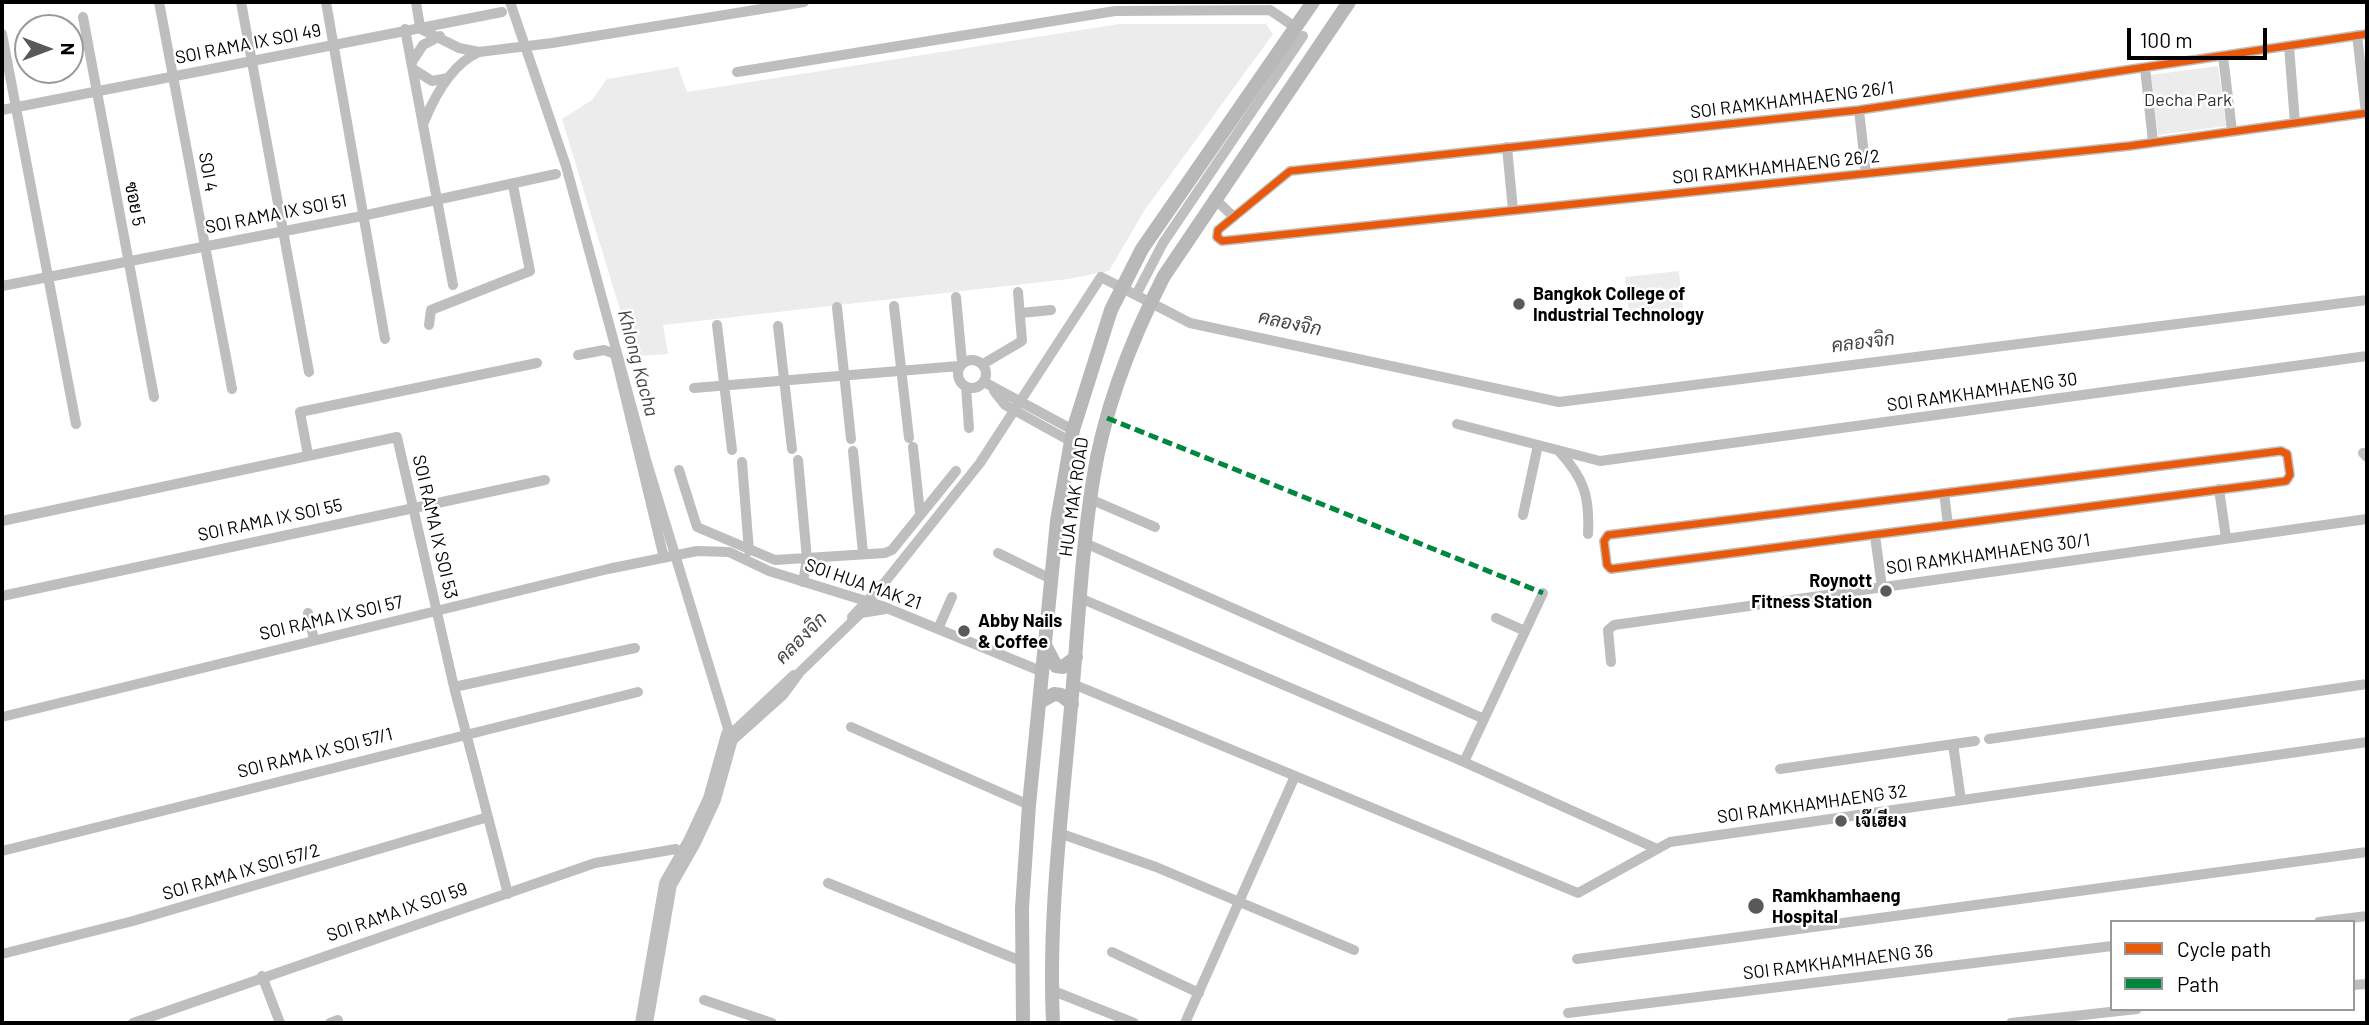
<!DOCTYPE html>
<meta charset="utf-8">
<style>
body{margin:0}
#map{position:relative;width:2369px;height:1025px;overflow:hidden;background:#fff;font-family:Barlow,sans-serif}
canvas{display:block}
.frame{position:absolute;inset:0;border:4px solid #000;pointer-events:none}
.legend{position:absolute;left:2110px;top:920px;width:245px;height:91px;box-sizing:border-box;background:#fff;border:2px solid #999;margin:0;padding:9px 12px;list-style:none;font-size:21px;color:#000}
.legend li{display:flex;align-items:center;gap:14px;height:35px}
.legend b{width:35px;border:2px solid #999}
.north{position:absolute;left:14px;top:14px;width:70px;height:70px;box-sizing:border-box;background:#fff;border:2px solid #999;border-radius:50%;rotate:90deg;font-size:19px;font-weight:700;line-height:28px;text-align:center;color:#000}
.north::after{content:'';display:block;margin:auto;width:24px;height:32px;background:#595959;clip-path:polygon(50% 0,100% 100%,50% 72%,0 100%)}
.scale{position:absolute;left:2127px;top:28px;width:140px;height:32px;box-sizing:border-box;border:4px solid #000;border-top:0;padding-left:9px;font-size:21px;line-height:24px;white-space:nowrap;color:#000;-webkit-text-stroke:5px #fff;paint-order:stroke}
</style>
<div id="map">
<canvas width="2369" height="1025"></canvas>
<div class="frame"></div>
<ul class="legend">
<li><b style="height:9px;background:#e8590c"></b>Cycle path</li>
<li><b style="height:9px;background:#00873e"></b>Path</li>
</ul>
<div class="north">N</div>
<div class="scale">100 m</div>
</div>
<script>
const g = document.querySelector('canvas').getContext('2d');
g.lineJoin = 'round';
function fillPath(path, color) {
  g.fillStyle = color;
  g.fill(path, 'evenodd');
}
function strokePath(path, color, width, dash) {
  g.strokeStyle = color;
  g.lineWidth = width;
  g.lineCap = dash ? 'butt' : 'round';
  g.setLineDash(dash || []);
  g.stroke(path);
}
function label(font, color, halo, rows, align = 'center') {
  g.font = font + ' Barlow,Sarabun,sans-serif';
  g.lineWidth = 5;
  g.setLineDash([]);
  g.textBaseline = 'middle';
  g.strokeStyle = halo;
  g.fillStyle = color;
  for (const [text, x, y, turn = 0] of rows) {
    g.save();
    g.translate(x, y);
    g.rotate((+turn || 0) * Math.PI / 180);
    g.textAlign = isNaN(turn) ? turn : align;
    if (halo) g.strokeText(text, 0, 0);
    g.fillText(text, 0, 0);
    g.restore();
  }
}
const green = new Path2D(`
 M1119 24H1266L1273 34 1144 211 1109 271 1068 279 663 325 668 354 634 356 562 119 592 100 607 79 678 67 687 92Z
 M2218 66 2226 126 2158 135 2150 75Z
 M1679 271 1683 308 1629 314 1625 277Z`);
const canal = new Path2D(`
 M510 2 566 166 647 463 730 735 794 675
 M1136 295 1163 243 1303 36
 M852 617 885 582 980 463 1101 277 1190 323 1559 402 2367 300`);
const river = new Path2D(`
 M644 1023 668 884 692 842 712 799 730 735`);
const street = new Path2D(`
 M159 2 232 389
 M241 2 309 372
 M326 2 385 339
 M416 2 420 27
 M83 17 154 397
 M405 29 453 285
 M421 29 459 48 479 52 552 43 804 2
 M2 34 76 424
 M2367 34 1859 110 1290 171 1218 230 1217 237 1222 241 2129 146 2367 113
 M2357 35 2366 113
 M2289 46 2295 123
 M2223 56 2232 131
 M412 62 423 45 440 36
 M2145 68 2153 142
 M413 69 432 81 448 78
 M737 72 1115 11 1270 10 1295 27
 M2 110 502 12
 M1859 110 1866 173
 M424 122C435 95 452 64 479 52
 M1507 147 1513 210
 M1214 198 1234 217
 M2 286 362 216 556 174
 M956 297 962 362
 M894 306 909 438
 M837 307 851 439
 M1021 313 1051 310
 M429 325 431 310 530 271 513 185
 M717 325 732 450
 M778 326 792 449
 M578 355 604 350 615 354 664 558
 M958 374a14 14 0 1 1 28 0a14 14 0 1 1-28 0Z
 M983 364 1022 341 1018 292
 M984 382 1073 430
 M966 387 969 428
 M694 388 959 366
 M994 391 1005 405 1070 441
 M1457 424 1600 461 2367 356
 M913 447 920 513
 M1558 450C1584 478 1590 496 1588 534
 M853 451 863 553
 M2281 451 2287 454 2290 475 2286 481 1611 569 1607 565 1604 541 1608 535Z
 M2363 453 2367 457
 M308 455 300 412 537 363
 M798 460 807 559 803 582
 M742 462 749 551
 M679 470 697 527 775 560 885 553 892 550 956 471
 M2219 489 2226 538
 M1944 493 1948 525
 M1090 499 1155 527
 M1523 515 1538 445
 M2 521 397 437 454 687 508 894
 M1875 536 1882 587
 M1085 543 1482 718
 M998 553 1051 579
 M1543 593 1464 762 1655 848
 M2 596 545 480
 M1080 598 1464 762
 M308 613 314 640
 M1496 618 1525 631
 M938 629 952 597
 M1611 662 1608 630 1614 625 2367 519
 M1073 684 1578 893 1670 842 2367 742
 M454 687 635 648
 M2 717 608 569 697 551 729 552 769 571 882 606 1043 672
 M851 727 1029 805
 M735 738 783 695 800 672 861 613 886 609
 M1989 739 2367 684
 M1953 744 1961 800
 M1780 769 1975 741
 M1059 833 1156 867 1354 950
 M2 851 638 692
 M828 883 1021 961
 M2319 922 2367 916
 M1112 952 1199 993
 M2 954 133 921 488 817
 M1577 959 2367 852
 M262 976 280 1023
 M2353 985 2367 984
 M1051 990 1134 1023
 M704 1000 772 1023
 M1568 1013 2112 946
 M133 1023 595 863 676 849
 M330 1023 338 1020
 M1185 1023 1295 776
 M2011 1023 2137 1009`);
const secondary = new Path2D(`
 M1046 647 1056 666 1063 667 1076 657
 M1040 702 1054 694 1061 695 1072 704
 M1023 1023 1022 908 1029 805 1057 521 1073 430 1111 310 1142 249 1313 2
 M1053 1023C1048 917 1062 812 1071 707 1078 631 1081 555 1093 480 1104 409 1131 340 1164 276L1349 2`);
const quiet = new Path2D(`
 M1107 418 1543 593`);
const cycleway = new Path2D(`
 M2367 34 1859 110 1290 171 1218 230 1217 237 1222 241 2129 146 2367 113
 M2281 451 2287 454 2290 475 2286 481 1611 569 1607 565 1604 541 1608 535Z`);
const markers = [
 [1519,304,7,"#595959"],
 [1886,591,7,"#595959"],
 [964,631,7,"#595959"],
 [1841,821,7,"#595959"],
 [1756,906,9,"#595959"]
];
const streetNames = [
 ["SOI RAMA IX SOI 49",248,44,-11],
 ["SOI RAMKHAMHAENG 26/1",1792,100,-7],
 ["SOI RAMKHAMHAENG 26/2",1776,167,-6],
 ["SOI 4",208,172,80],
 ["ซอย 5",135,204,79],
 ["SOI RAMA IX SOI 51",276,214,-11],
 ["SOI RAMKHAMHAENG 30",1982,392,-8],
 ["HUA MAK ROAD",1074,497,-82],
 ["SOI RAMA IX SOI 55",270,520,-12],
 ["SOI RAMA IX SOI 53",435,527,77],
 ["SOI RAMKHAMHAENG 30/1",1988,554,-8],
 ["SOI HUA MAK 21",863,584,19],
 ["SOI RAMA IX SOI 57",331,618,-13],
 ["SOI RAMA IX SOI 57/1",315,753,-14],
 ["SOI RAMKHAMHAENG 32",1812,804,-8],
 ["SOI RAMA IX SOI 57/2",241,872,-16],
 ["SOI RAMA IX SOI 59",397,912,-19],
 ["SOI RAMKHAMHAENG 36",1838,962,-7]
];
const parkNames = [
 ["Decha Park",2188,100]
];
const poiNames = [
 ["Bangkok College of",1533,294],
 ["Industrial Technology",1533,315],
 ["Roynott",1872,581,"right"],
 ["Fitness Station",1872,602,"right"],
 ["Abby Nails",978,621],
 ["& Coffee",978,642],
 ["เจ๊เฮียง",1855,821],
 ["Ramkhamhaeng",1772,896],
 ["Hospital",1772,917]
];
const waterNames = [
 ["คลองจิก",1290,323,12],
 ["คลองจิก",1863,342,-7],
 ["Khlong Kacha",638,363,75],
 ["คลองจิก",801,638,-45]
];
fillPath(green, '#ececec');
strokePath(canal, '#bfbfbf', 10);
strokePath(river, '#bfbfbf', 18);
strokePath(street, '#bebebe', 10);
strokePath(secondary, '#b8b8b8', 14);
strokePath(quiet, '#00873e', 5, [10, 5]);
strokePath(cycleway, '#e8590c', 7);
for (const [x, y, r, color] of markers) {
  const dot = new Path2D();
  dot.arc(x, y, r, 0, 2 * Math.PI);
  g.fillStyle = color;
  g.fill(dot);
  strokePath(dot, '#fff', 2.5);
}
label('18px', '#000', '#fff', streetNames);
label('18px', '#333', '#fff', parkNames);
label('bold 18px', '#000', '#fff', poiNames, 'left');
label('italic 19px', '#444', '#fff', waterNames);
</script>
